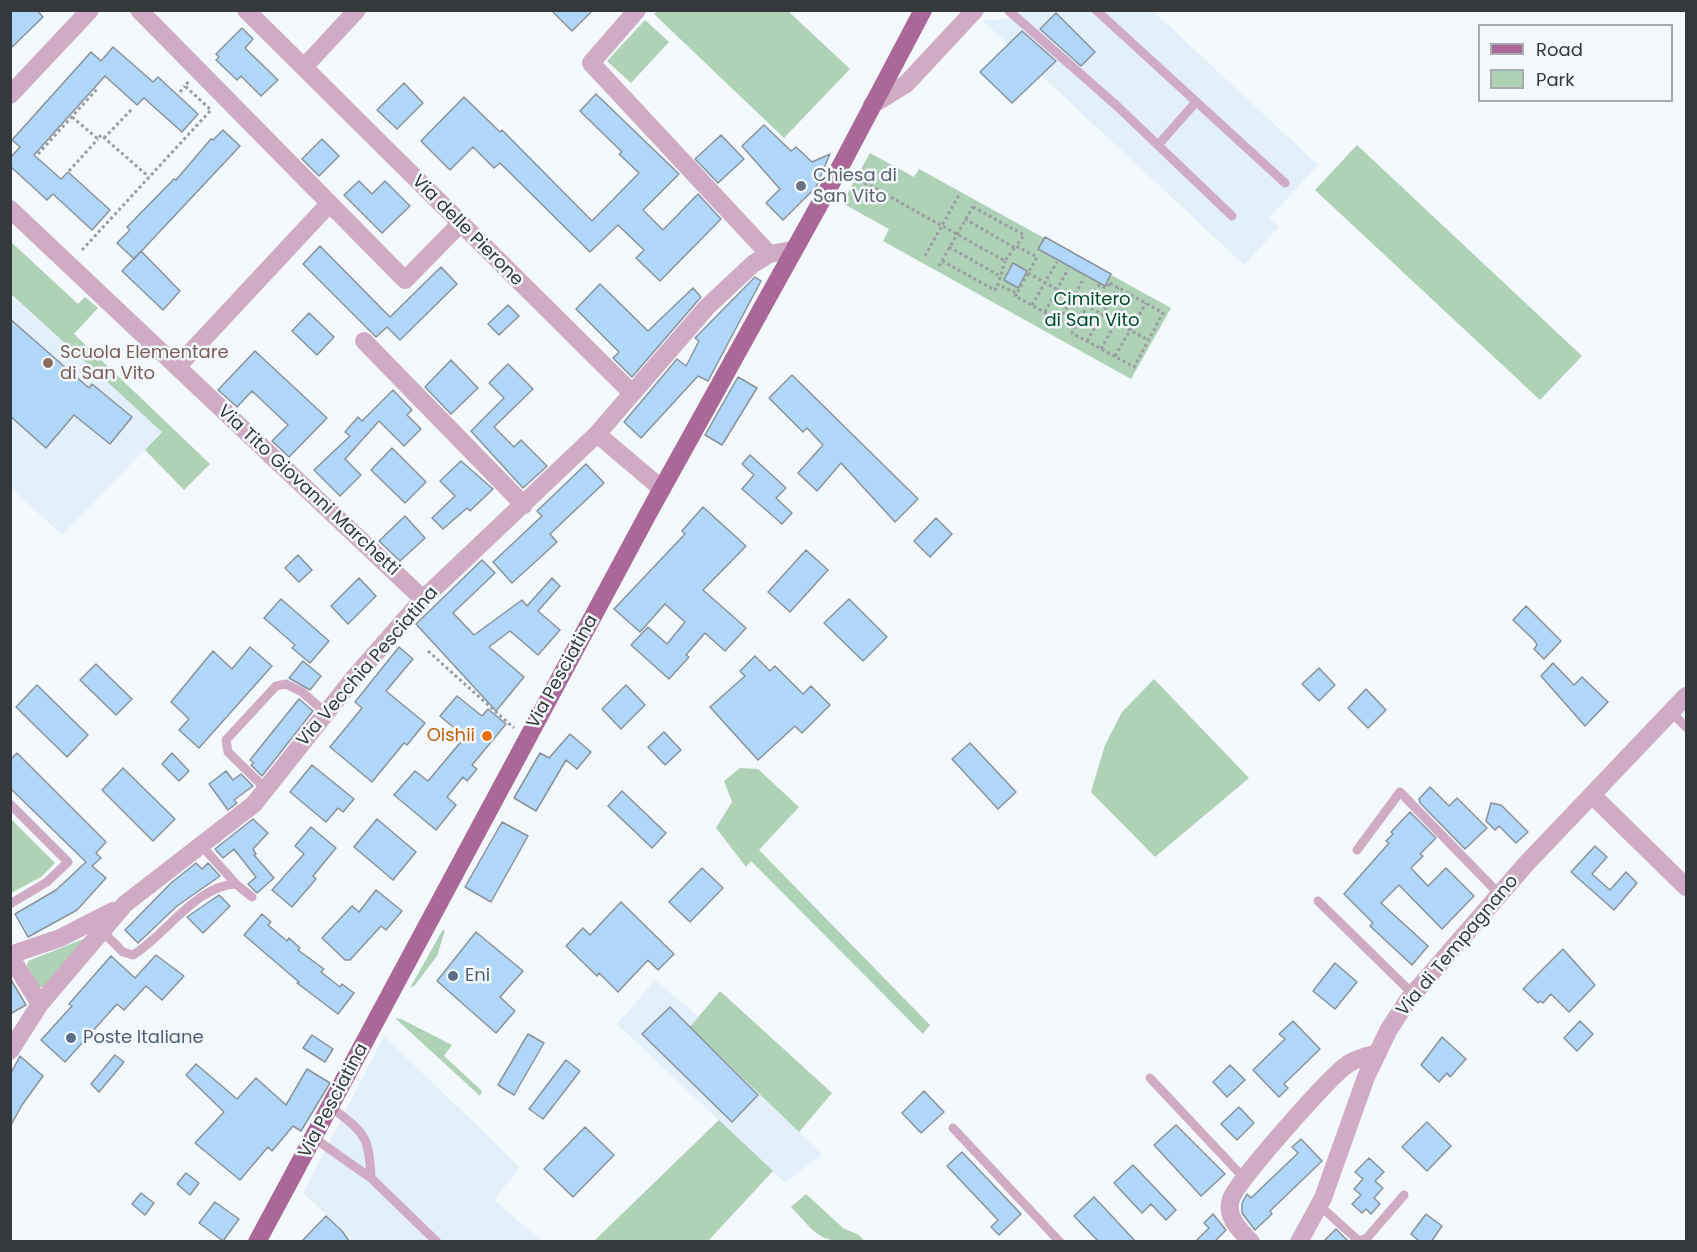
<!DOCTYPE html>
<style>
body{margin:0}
#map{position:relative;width:1697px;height:1252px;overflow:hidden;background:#f4f9fe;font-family:Poppins,sans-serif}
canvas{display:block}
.frame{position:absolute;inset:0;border:12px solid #35393c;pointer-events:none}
.legend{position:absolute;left:1478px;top:24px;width:195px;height:78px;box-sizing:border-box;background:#f4f9fe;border:2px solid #a8acb0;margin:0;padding:8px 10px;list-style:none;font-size:18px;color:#35393c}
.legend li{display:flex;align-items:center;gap:12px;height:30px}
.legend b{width:30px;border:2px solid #a8acb0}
</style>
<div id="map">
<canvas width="1697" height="1252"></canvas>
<div class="frame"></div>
<ul class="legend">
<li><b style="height:8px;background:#aa6898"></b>Road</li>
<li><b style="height:16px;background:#afd1b6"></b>Park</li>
</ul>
</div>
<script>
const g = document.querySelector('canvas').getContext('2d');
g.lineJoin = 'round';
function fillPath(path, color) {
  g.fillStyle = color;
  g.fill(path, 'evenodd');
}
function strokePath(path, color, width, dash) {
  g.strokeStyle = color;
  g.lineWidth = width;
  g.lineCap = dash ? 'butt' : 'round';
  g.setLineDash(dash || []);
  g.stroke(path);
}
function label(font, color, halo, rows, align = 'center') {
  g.font = font + ' Poppins,sans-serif';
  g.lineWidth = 5;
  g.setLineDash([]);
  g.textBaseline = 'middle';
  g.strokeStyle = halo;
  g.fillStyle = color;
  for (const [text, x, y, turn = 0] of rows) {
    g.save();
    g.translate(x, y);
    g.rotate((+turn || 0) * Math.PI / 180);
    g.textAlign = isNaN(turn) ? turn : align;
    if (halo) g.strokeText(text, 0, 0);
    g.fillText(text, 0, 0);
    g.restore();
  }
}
const built = new Path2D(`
 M1016 11H1153L1318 165 1269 218 1279 227 1244 265 982 20 1007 19Z
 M10 294 162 432 62 535 11 488Z
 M655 980 699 1017 690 1027 822 1154 785 1183 617 1024Z
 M384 1036 520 1167 494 1200 542 1241H354L303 1193Z`);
const green = new Path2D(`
 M657 11H788L850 69 784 138 654 14Z
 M645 20 669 42 631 83 607 61Z
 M1357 145 1582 356 1540 400 1315 190Z
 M870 153 914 177 919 169 1171 308 1131 379 883 241 889 229 842 203Z
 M10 241 78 304 85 297 98 308 74 334 210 464 184 490 145 450 162 432 11 294Z
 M1154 679 1249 778 1155 857 1091 792 1105 745 1122 712Z
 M740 768 758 769 799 807 759 850 930 1025 923 1034 751 861 746 867 716 828 732 802 724 781Z
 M10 818 55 863 41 877 11 893Z
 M445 930 437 956 415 985 410 988 442 931Z
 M86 938 44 988 38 986 27 966 28 961Z
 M720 991 832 1093 799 1132 690 1027Z
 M395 1018 401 1019 452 1045 444 1056 482 1091 480 1096Z
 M719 1120 773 1171 708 1241H594Z
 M806 1194 843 1228 859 1235 865 1241C818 1242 822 1240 791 1207Z`);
const building = new Path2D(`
 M10 10H37L43 17 10 49Z
 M551 10H593L572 31Z
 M1056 13 1095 52 1081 66 1040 29Z
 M242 28 253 39 245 48 278 80 261 96 241 76 237 80 216 60 219 57 216 54Z
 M1022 31 1056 61 1012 103 980 72Z
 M113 47 153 82 158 77 198 114 182 132 144 98 137 105 105 76 34 155 61 179 68 172 110 210 92 230 53 194 47 200 10 166V158L20 147 12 140 91 52 101 61Z
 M404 83 423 103 397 129 377 110Z
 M596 94 679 174 643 210 663 230 698 194 721 219 660 281 636 258 644 250 618 225 590 252 500 163 494 168 473 147 450 170 421 141 464 97 500 132 502 130 592 221 639 173 619 154 622 152 580 111Z
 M764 125 791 151 796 147 812 162 830 154 816 187 783 220 766 203 780 189 742 146Z
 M223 130 240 146 134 259 117 243 130 230 127 227 174 179 176 180 211 139 213 140Z
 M721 135 744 159 718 183 695 159Z
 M322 139 339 156 319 176 302 159Z
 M359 181 372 194 385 181 410 206 382 233 344 195Z
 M1045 237 1111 274 1105 286 1038 249Z
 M320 246 390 317 441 267 457 284 400 340 387 327 376 337 303 264Z
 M141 251 180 291 163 310 122 271Z
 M1013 263 1027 271 1018 288 1004 280Z
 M755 277 761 281 708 381 698 376 641 438 624 422 677 359 686 366 699 341 695 338Z
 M600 284 648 331 693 288 701 297 632 377 613 358 619 352 576 309Z
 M508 305 519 316 499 335 488 324Z
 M309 313 334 337 317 355 292 331Z
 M10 319 89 388 92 384 132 417 110 444 74 415 46 448 10 416Z
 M255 351 327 418 289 457 272 441 288 425 252 391 237 407 218 390Z
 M451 360 478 388 451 414 425 387Z
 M508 364 533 389 494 427 514 447 521 440 547 466 523 488 471 431 504 398 489 383Z
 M792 375 918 499 895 522 841 463 817 491 798 473 823 445 807 428 803 432 769 398Z
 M738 377 757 388 722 445 705 435Z
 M393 390 412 410 407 415 421 429 404 446 379 421 345 459 361 475 340 496 314 470 350 436 345 432 358 417 362 421Z
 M392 448 426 482 405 503 371 470Z
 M750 455 786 488 776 498 792 513 782 524 742 489 754 475 742 464Z
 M461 461 493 489 470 511 467 508 443 529 432 518 455 496 440 481Z
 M586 464 604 483 550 534 557 542 512 583 493 562 542 516 537 511Z
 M703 507 746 546 703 590 746 628 725 651 705 633 686 655 689 657 669 679 631 645 648 627 667 644 685 622 665 604 640 632 614 609 685 534 682 531Z
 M405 516 425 538 400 561 379 541Z
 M936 518 952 534 930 557 914 541Z
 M806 550 828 570 790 612 768 592Z
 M298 555 312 570 299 582 285 568Z
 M482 560 495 573 453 613 474 635 522 600 527 606 552 578 560 586 538 611 560 630 538 655 510 631 489 647 524 677 496 711 416 624Z
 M359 578 376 596 348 624 331 606Z
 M281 599 329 641 310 663 292 648 295 645 264 618Z
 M849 599 887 637 863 661 824 623Z
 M1526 606 1561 641 1544 659 1534 649 1537 645 1535 641 1513 620Z
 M250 647 272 666 199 748 179 730 189 719 171 702 213 651 232 669Z
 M399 647 413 659 386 691 425 723 407 745 404 743 372 782 330 747 362 708 355 702Z
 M755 656 770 671 775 666 803 694 811 686 830 705 802 733 795 726 758 760 710 707 745 676 740 671Z
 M303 661 321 676 310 690 289 678Z
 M1553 663 1574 685 1582 677 1608 702 1585 726 1541 676Z
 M96 664 132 699 116 715 80 680Z
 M1319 668 1335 685 1319 701 1302 684Z
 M37 685 88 735 67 757 16 707Z
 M626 685 645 705 621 729 602 709Z
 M1366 689 1386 710 1368 728 1348 708Z
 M457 696 482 716 488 709 506 724 472 765 477 769 467 781 463 777 447 797 456 805 436 830 394 795 415 771 428 781 465 737 440 716Z
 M299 699 313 711 262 776 251 765 254 763 250 760Z
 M664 732 681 750 665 765 648 747Z
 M570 734 591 752 577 769 566 760 536 811 514 798 540 753 549 758Z
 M970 743 1016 792 998 809 952 759Z
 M17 753 106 842 96 853 101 858 92 866 106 878 77 910 28 937 15 914 56 890 86 862 10 788V760Z
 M172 753 189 771 179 781 162 764Z
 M312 765 354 799 343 812 338 808 326 822 290 792Z
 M123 768 175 819 153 841 102 790Z
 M226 771 233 780 241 774 253 786 234 800 237 803 228 810 209 784Z
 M1430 787 1449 806 1457 798 1487 828 1465 849 1420 803 1419 799Z
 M622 791 666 833 652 848 608 806Z
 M1491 803 1501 805 1528 832 1516 843 1499 826 1495 830 1486 821Z
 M1410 812 1436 838 1420 854 1423 856 1411 868 1428 886 1446 868 1474 896 1442 929 1399 885 1381 903 1428 946 1412 965 1370 926 1373 923 1344 894 1389 843 1386 841 1393 834 1391 832Z
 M253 819 268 833 253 849 256 854 254 855 274 878 257 893 248 884 256 877 234 849 223 858 215 849Z
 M377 819 416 852 393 880 354 847Z
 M502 822 528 836 491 902 465 887Z
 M311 827 336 848 313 876 316 879 292 907 272 890 304 854 295 846Z
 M1595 846 1607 857 1592 874 1610 890 1626 872 1637 883 1614 910 1571 872Z
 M196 863 202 869 208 863 220 876 177 906 138 943 125 930 171 883Z
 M702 868 723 888 690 922 669 902Z
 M376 890 402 911 386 930 381 926 350 960H345L322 938 352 906 359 912Z
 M219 895 230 906 203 933 187 917Z
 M621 902 674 954 658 970 648 960 618 992 599 973 597 976 566 946 583 928 590 935Z
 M262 914 271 922 268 925 287 941 289 938 300 948 298 950 324 969 321 972 340 987 342 984 354 993 338 1014 297 983 299 982 244 935Z
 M476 932 523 971 500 997 515 1011 496 1033 437 981Z
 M1563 949 1595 985 1569 1012 1551 994 1543 1003 1540 1001 1538 1003 1523 989Z
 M156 955 184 976 162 1000 146 986 124 1010 117 1004 65 1062 41 1040 72 1006 69 1004 111 956 135 978Z
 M1335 963 1357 982 1335 1009 1313 991Z
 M10 978 26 1005 10 1014Z
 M670 1007 758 1095 732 1122 642 1034Z
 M1293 1021 1320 1049 1284 1084 1288 1088 1279 1097 1253 1070 1285 1039 1279 1034Z
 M1580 1021 1593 1034 1577 1051 1564 1038Z
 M528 1034 544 1043 514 1095 498 1085Z
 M312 1035 333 1049 325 1062 303 1048Z
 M1442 1037 1466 1059 1450 1077 1447 1073 1439 1082 1421 1065Z
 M115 1055 124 1062 99 1092 91 1084Z
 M20 1056 43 1076 22 1105 10 1127V1075Z
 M566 1060 580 1071 543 1119 529 1109Z
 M196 1064 237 1099 256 1078 286 1105 307 1069 330 1083 301 1131 293 1126 272 1151 268 1147 240 1180 195 1143 224 1112 186 1075Z
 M1230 1065 1245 1080 1227 1097 1213 1082Z
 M924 1091 944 1112 921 1133 902 1113Z
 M1239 1107 1254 1123 1237 1140 1221 1124Z
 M1427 1122 1451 1146 1427 1171 1402 1147Z
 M1176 1125 1225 1174 1201 1196 1154 1145Z
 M585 1127 614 1155 573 1197 544 1169Z
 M1301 1139 1322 1161 1270 1211 1272 1214 1255 1230 1242 1213V1203L1247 1194 1251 1198 1298 1153 1292 1147Z
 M962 1152 1021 1214 999 1235 991 1227 998 1220 947 1166Z
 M1369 1158 1384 1172 1375 1181 1383 1188 1374 1198 1380 1204 1371 1214 1366 1209 1362 1213 1352 1204 1361 1195 1354 1189 1363 1179 1355 1172Z
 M1133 1165 1176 1210 1166 1220 1151 1204 1142 1213 1114 1183Z
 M186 1173 199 1183 190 1195 177 1184Z
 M141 1193 154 1203 145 1215 132 1204Z
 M1094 1197 1110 1214 1136 1242H1099L1074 1216Z
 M215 1202 239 1219 223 1241 199 1223Z
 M1213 1214 1226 1230 1214 1242H1195L1209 1228 1204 1223Z
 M1426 1214 1442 1226 1431 1242H1420L1411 1234Z
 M326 1216 342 1231 350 1242H301Z
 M1336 1229 1349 1242H1323Z`);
const path = new Path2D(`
 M180 92 185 86
 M72 117 98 139 101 135 149 177
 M104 138 133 108
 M38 154 98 88
 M69 171 98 139
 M853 179 867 184 1005 261 1016 246 1037 257 1017 293 998 285 1005 261
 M973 207 1024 235 1017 245
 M965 219 1015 248
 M949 247 1000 276
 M82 250 211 110 185 86 189 81
 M925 256 959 195
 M942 261 995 290 998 285
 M939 266 975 203
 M1028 273 1148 340
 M1110 283 1163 313 1134 367 1072 333 1099 285 1106 288Z
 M1017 294 1015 296 1075 329
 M1032 305 1057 262
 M1045 312 1068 269
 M1060 320 1084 278
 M1087 341 1118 287
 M1101 349 1131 295
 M1115 356 1146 303
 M428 651 514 728`);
const lane = new Path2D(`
 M1008 10 1117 106 1232 216
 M1096 10 1285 183
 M1158 145 1196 102
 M1671 712 1686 727
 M266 789 228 752 226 740 276 686 286 684 302 692 326 713
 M10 804 68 862 47 882 10 904
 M201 845 236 884
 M1357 850 1400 792 1500 895
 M1318 901 1413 994
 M102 931 123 952 133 955C166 935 195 886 236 884L252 897
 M1150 1078 1244 1178
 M331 1107C364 1133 369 1134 371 1178L437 1242
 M953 1128 1060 1242
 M314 1138 371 1178
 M1319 1205 1360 1242
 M1360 1241 1367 1238 1404 1195`);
const street = new Path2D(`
 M139 10 405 280 460 224
 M246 10 632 393
 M637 10 591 63 769 254
 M305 66 357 10
 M10 95 90 10
 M872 105 906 84 975 10
 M10 209 423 599
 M364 341 524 505
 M177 367 329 204
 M597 434 662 489
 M1592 795 1686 887
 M10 955 60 938 113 911
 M10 956 40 1004
 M10 1051 40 1004 125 904 254 804 353 679 423 599 597 434 707 307 753 264 769 254 792 250
 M1251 1242C1240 1230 1225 1217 1231 1199 1238 1180 1330 1076 1348 1064 1357 1058 1367 1056 1378 1053
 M1299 1242 1323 1198 1366 1077 1388 1031 1408 1000 1526 864 1686 696`);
const primary = new Path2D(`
 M257 1242 649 512 838 171 923 10`);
const markers = [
 [801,186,6,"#6b7280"],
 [48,363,6,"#8d6e63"],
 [487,736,6,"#e8710a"],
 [453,976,6,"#5c6f8a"],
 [71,1038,6,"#5c6f8a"]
];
const worshipNames = [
 ["Chiesa di",813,176],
 ["San Vito",813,197]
];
const streetNames = [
 ["Via delle Pierone",467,231,45],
 ["Via Tito Giovanni Marchetti",308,491,43],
 ["Via Vecchia Pesciatina",368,667,-49],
 ["Via Pesciatina",563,672,-61],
 ["Via di Tempagnano",1458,946,-50],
 ["Via Pesciatina",334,1101,-62]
];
const parkNames = [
 ["Cimitero",1092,300],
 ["di San Vito",1092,321]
];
const educationNames = [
 ["Scuola Elementare",60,353],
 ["di San Vito",60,374]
];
const foodNames = [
 ["Oishii",475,736]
];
const serviceNames = [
 ["Eni",465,976],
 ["Poste Italiane",83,1038]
];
fillPath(built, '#e3f0fb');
fillPath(green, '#afd1b6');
fillPath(building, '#b0d7fa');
strokePath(building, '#8a929a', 1.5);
strokePath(path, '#9a9ea2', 3, [3, 3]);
strokePath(lane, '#d0abc5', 9);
strokePath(street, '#d0abc5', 18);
strokePath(primary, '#aa6898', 18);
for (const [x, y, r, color] of markers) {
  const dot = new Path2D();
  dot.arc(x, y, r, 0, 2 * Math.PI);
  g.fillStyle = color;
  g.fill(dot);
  strokePath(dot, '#f4f9fe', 2);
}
label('18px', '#5b616d', '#f4f9fe', worshipNames, 'left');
label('18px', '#35393c', '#f4f9fe', streetNames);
label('18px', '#044a22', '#f4f9fe', parkNames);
label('18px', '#785e54', '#f4f9fe', educationNames, 'left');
label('18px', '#c56008', '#f4f9fe', foodNames, 'right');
label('18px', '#4e5e75', '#f4f9fe', serviceNames, 'left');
</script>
